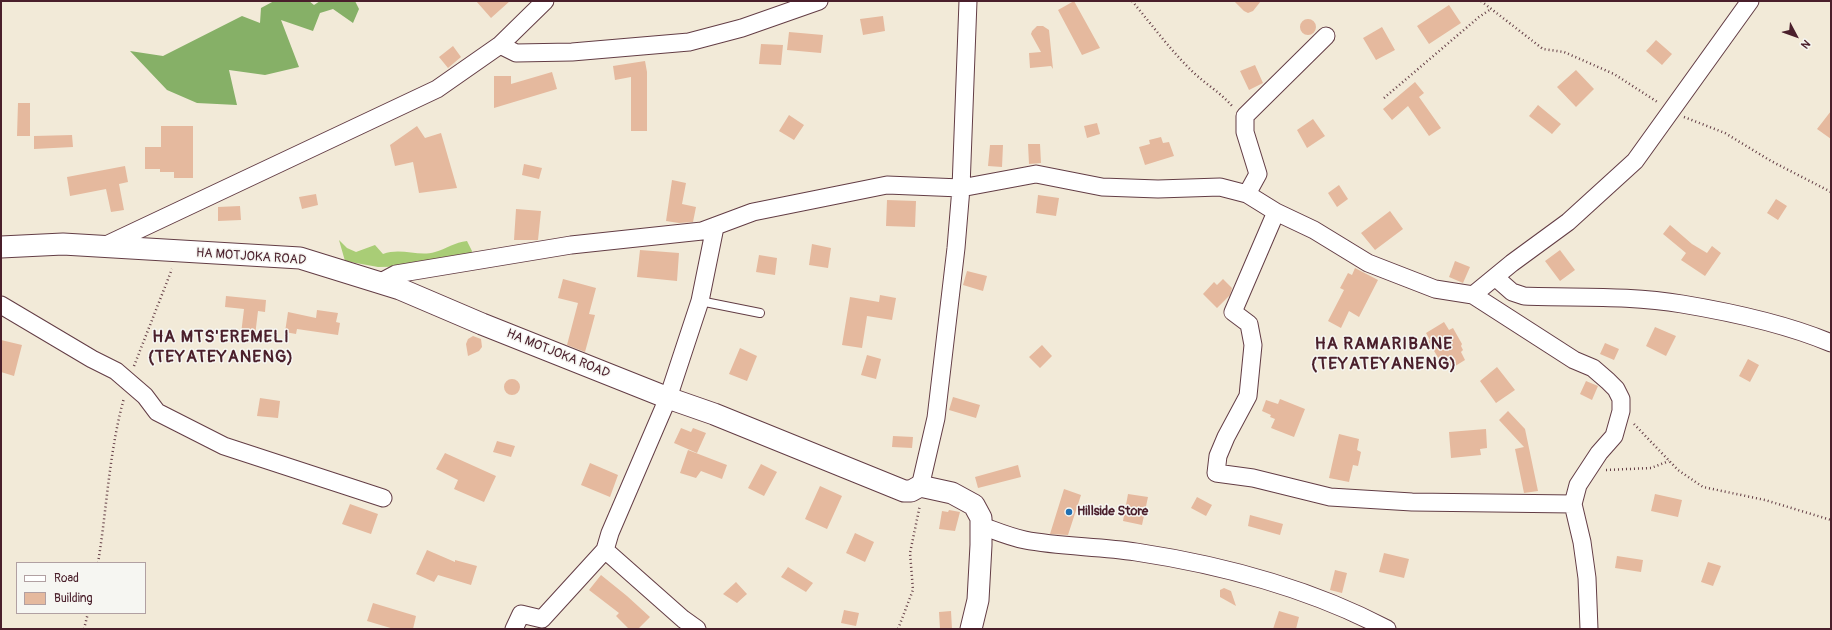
<!DOCTYPE html>
<style>
body{margin:0}
#map{position:relative;width:1832px;height:630px;overflow:hidden;background:#f2ead8;font-family:Pangolin,sans-serif}
canvas{display:block}
.frame{position:absolute;inset:0;border:2px solid #4a1f2b;pointer-events:none}
.legend{position:absolute;left:16px;top:562px;width:130px;height:52px;box-sizing:border-box;background:#f6f6f2;border:1px solid #b1a0a2;margin:0;padding:5px 7px;list-style:none;font-size:12px;color:#4a1f2b}
.legend li{display:flex;align-items:center;gap:8px;height:20px}
.legend b{width:20px;border:1px solid #b1a0a2}
.north{position:absolute;left:1776px;top:16px;width:40px;height:40px;-webkit-text-stroke:3px #f6f6f2;paint-order:stroke;rotate:131deg;font-size:11px;font-weight:700;line-height:16px;text-align:center;color:#4a1f2b}
.north::after{content:'';display:block;margin:auto;width:14px;height:18px;background:#4a1f2b;clip-path:polygon(50% 0,100% 100%,50% 72%,0 100%)}
</style>
<div id="map">
<canvas width="1832" height="630"></canvas>
<div class="frame"></div>
<ul class="legend">
<li><b style="height:5px;background:#fff"></b>Road</li>
<li><b style="height:11px;background:#e5b99e"></b>Building</li>
</ul>
<div class="north">N</div>
</div>
<script>
const g = document.querySelector('canvas').getContext('2d');
g.lineJoin = 'round';
function fillPath(path, color) {
  g.fillStyle = color;
  g.fill(path, 'evenodd');
}
function strokePath(path, color, width, dash) {
  g.strokeStyle = color;
  g.lineWidth = width;
  g.lineCap = dash ? 'butt' : 'round';
  g.setLineDash(dash || []);
  g.stroke(path);
}
function label(font, color, halo, rows, align = 'center') {
  g.font = font + ' Pangolin,sans-serif';
  g.lineWidth = 3;
  g.setLineDash([]);
  g.textBaseline = 'middle';
  g.strokeStyle = halo;
  g.fillStyle = color;
  for (const [text, x, y, turn = 0] of rows) {
    g.save();
    g.translate(x, y);
    g.rotate((+turn || 0) * Math.PI / 180);
    g.textAlign = isNaN(turn) ? turn : align;
    if (halo) g.strokeText(text, 0, 0);
    g.fillText(text, 0, 0);
    g.restore();
  }
}
const green = new Path2D(`
 M339 240 347 248 356 252 375 245 383 254C401 247 418 257 435 252 446 249 455 242 467 241L472 251 471 256 428 266 378 267 345 261Z`);
const forest = new Path2D(`
 M274 1H309L314 5 320 1H355L359 9 353 23 333 9 320 13 313 31 281 20 299 67 265 75 229 70 237 105 197 103 167 90 130 51 163 56 242 16 260 23 261 8Z`);
const building = new Path2D(`
 M476 1H510L491 18Z
 M1074 1 1100 48 1082 55 1058 10Z
 M1234 1H1261L1253 11 1248 13 1244 11Z
 M1449 5 1461 23 1429 44 1417 26Z
 M883 16 885 31 863 35 860 19Z
 M1300 27a8 8 0 1 1 16 0a8 8 0 1 1-16 0Z
 M1037 26H1043L1049 30 1053 69 1051 66 1030 68 1029 53 1041 52 1031 34 1032 31Z
 M1382 27 1395 50 1376 60 1363 38Z
 M789 32 823 35 821 53 787 50Z
 M1656 40 1672 54 1662 65 1646 51Z
 M761 44 783 45 781 65 759 64Z
 M453 46 461 57 448 68 439 57Z
 M645 61 647 72V131H631V77L615 80 613 66Z
 M1255 65 1263 83 1249 90 1240 71Z
 M1576 70 1594 89 1576 107 1557 87Z
 M552 72 557 89 494 108V76H511V84Z
 M1415 82 1424 93 1419 97 1441 128 1429 136 1408 106 1392 120 1383 109Z
 M18 103H30V136H17Z
 M1538 105 1561 124 1552 134 1529 116Z
 M1831 111V139L1817 129Z
 M789 115 804 125 794 140 779 131Z
 M1313 119 1325 136 1307 148 1297 130Z
 M1097 123 1100 134 1087 138 1084 126Z
 M161 126H193V178H174V172H160V169H145V147H161Z
 M417 126 425 138 441 133 457 188 419 193 413 162 395 166 390 145Z
 M72 135 73 147 34 149V136Z
 M1161 137 1163 143 1169 142 1174 156 1145 165 1139 147 1150 144 1149 140Z
 M1028 144H1040L1041 163 1029 164Z
 M990 145H1003L1002 167 988 166Z
 M524 164 542 168 539 179 522 175Z
 M125 166 128 182 119 184 124 210 111 212 106 189 70 196 67 177Z
 M672 180 686 183 682 204 696 207 693 222 679 223 666 221Z
 M1339 185 1348 199 1337 207 1328 193Z
 M316 194 318 205 302 209 299 197Z
 M1038 195 1059 198 1056 216 1036 213Z
 M1776 199 1787 206 1778 220 1767 213Z
 M887 200 916 201 915 227 886 226Z
 M240 206 241 220 218 221V207Z
 M516 209 541 211 538 240H514Z
 M1390 211 1403 229 1375 250 1361 233Z
 M1670 225 1692 244 1707 253 1712 246 1721 253 1705 276 1681 260 1686 253 1663 234Z
 M812 244 831 248 828 268 809 265Z
 M640 250 679 253 677 281 637 277Z
 M1560 250 1575 270 1560 281 1545 261Z
 M759 255 777 258 775 275 756 272Z
 M1455 261 1470 267 1463 283 1449 277Z
 M1355 268 1378 280 1359 317 1349 311 1341 328 1328 321 1344 290 1340 288 1348 273 1352 275Z
 M967 271 987 276 983 291 963 285Z
 M563 279 596 288 589 314 595 315 585 352 567 345 578 303 558 298Z
 M1223 279 1232 288 1230 295 1217 308 1203 294 1214 282 1217 285Z
 M880 295 896 298 892 320 867 316 862 348 842 345 850 297 879 302Z
 M226 296 266 300 265 312 258 311 255 336 241 334 244 309 225 307Z
 M317 310 338 313 336 322 340 323 338 335 297 329 296 334 285 332 288 312 316 318Z
 M1444 322 1449 330 1453 328 1462 344 1461 346 1463 350 1461 352 1465 360 1452 368 1447 360 1442 364 1428 341 1430 340 1426 333Z
 M1655 327 1676 336 1666 356 1646 346Z
 M473 336 481 339 482 347 479 351 468 356 466 344 468 339Z
 M1 340 22 345 14 376 1 372Z
 M1605 343 1619 349 1614 360 1600 354Z
 M1042 345 1052 356 1040 368 1029 357Z
 M740 348 757 356 747 381 729 374Z
 M867 355 881 359 876 379 861 375Z
 M1748 359 1759 365 1750 382 1739 376Z
 M1497 367 1515 390 1496 403 1480 381Z
 M504 387a8 8 0 1 1 16 0a8 8 0 1 1-16 0Z
 M1586 381 1598 386 1592 400 1580 394Z
 M953 397 980 405 976 418 949 410Z
 M260 398 280 401 278 418 257 416Z
 M1280 399 1305 409 1294 437 1271 428 1275 419 1270 417 1271 415 1262 411 1266 400 1278 404Z
 M1508 411 1525 429 1538 491 1524 493 1515 449 1524 447 1499 420Z
 M681 428 691 432 693 428 706 433 697 453 674 443Z
 M1486 429 1487 448 1480 449 1481 455 1451 458 1449 432Z
 M1339 434 1359 439 1357 450 1361 452 1358 466 1353 465 1349 482 1329 478Z
 M893 436 913 437 912 448 892 447Z
 M497 441 515 446 511 457 493 452Z
 M688 450 727 465 722 479 701 471 696 478 680 473Z
 M445 453 496 476 484 502 454 489 458 480 436 469Z
 M590 463 618 475 610 497 581 485Z
 M761 464 777 472 764 496 748 488Z
 M1018 465 1021 477 978 488 975 477Z
 M820 486 842 496 827 529 805 519Z
 M1064 489 1081 495 1068 535 1050 534Z
 M1128 494 1148 497 1142 525 1123 521Z
 M1655 494 1682 500 1678 517 1651 511Z
 M1197 497 1212 505 1206 516 1191 508Z
 M350 504 378 514 371 534 342 524Z
 M949 510 960 512 955 531 939 529 942 511 948 512Z
 M1250 515 1283 524 1280 535 1248 526Z
 M855 533 874 542 865 562 846 553Z
 M427 550 455 562V560L477 566 471 585 438 575 434 582 416 574Z
 M1384 553 1409 559 1404 578 1379 572Z
 M1617 556 1643 560 1641 572 1615 568Z
 M1708 562 1721 566 1713 586 1701 582Z
 M788 567 813 583 806 592 781 577Z
 M1335 570 1347 573 1342 593 1330 590Z
 M601 575 627 596 650 617 638 629H629L616 616 619 613 589 590Z
 M736 582 747 594 737 603 723 594Z
 M1224 588 1231 591 1236 606 1220 597V590Z
 M373 603 416 616 413 629H394L367 621Z
 M844 610 859 613 856 626 841 623Z
 M951 611 952 629H940L939 612Z
 M1279 611 1299 617 1296 629H1273Z`);
const path = new Path2D(`
 M1132 1C1152 25 1171 51 1194 73 1207 85 1221 93 1233 107
 M1481 1 1543 49 1564 52 1614 74 1659 103
 M1384 98 1479 17 1491 9
 M1684 117 1725 133 1771 161 1831 192
 M134 366 172 269
 M1634 424 1678 470 1703 487 1765 500 1831 520
 M1606 470 1651 468 1669 461
 M98 563C107 508 109 452 124 398
 M84 629 88 613
 M898 629 913 590 910 553 920 505`);
const service = new Path2D(`
 M700 301 760 313`);
const minor = new Path2D(`
 M500 45 516 53 572 52 689 42 742 28 819 1
 M1247 194 1258 174 1245 132V116L1326 36
 M1276 212 1233 312 1249 324 1253 345 1248 396 1226 437 1218 456 1216 473 1253 478 1330 497 1412 502 1573 504 1582 542 1587 578 1589 629
 M104 246 437 89 500 45 545 1
 M1495 277 1512 292 1524 296C1576 298 1630 295 1682 304 1730 312 1786 324 1831 343
 M381 282 396 274 571 245 702 231 753 212 887 185 961 188 1036 174 1102 187 1158 189 1220 187 1247 194 1276 212 1314 230 1368 263 1435 289 1473 295 1574 360 1593 368 1608 381 1616 389 1621 399V411L1614 436 1599 453 1578 485 1573 504
 M1473 295 1512 263 1568 222 1635 161 1750 1
 M1 305 92 359 116 371 145 396 157 412 224 446 383 498
 M920 487 936 418 956 248 961 188 968 1
 M982 526C996 531 1010 537 1025 540 1060 547 1100 546 1136 552 1222 565 1309 588 1387 629
 M605 550 683 619 697 629
 M514 629 521 614 542 619 605 550 610 533 668 398 700 301 715 227`);
const tertiary = new Path2D(`
 M1 247 63 244 300 258 400 289 482 324 668 398 714 414 904 491H911L920 486 952 493 974 505 981 518V545L978 600 971 629`);
const markers = [
 [1069,512,4,"#1f6fb2"]
];
const streetNames = [
 ["HA MOTJOKA ROAD",251,257,4],
 ["HA MOTJOKA ROAD",558,354,22]
];
const poiNames = [
 ["Hillside Store",1077,512]
];
const districtNames = [
 ["HA MTS'EREMELI",221,338],
 ["(TEYATEYANENG)",221,358],
 ["HA RAMARIBANE",1384,345],
 ["(TEYATEYANENG)",1384,365]
];
fillPath(green, '#a9cd76');
fillPath(forest, '#86b067');
fillPath(building, '#e5b99e');
strokePath(service, '#633d45', 10);
strokePath(minor, '#633d45', 19);
strokePath(tertiary, '#633d45', 23);
strokePath(path, '#633d45', 2.5, [1, 3]);
strokePath(service, '#fff', 8);
strokePath(minor, '#fff', 17);
strokePath(tertiary, '#fff', 21);
for (const [x, y, r, color] of markers) {
  const dot = new Path2D();
  dot.arc(x, y, r, 0, 2 * Math.PI);
  g.fillStyle = color;
  g.fill(dot);
  strokePath(dot, '#f6f6f2', 1.5);
}
label('13px', '#4a1f2b', '#f6f6f2', streetNames);
label('bold 13px', '#4a1f2b', '#f6f6f2', poiNames, 'left');
g.letterSpacing = '1px';
label('bold 17px', '#4a1f2b', '#f6f6f2', districtNames);
g.letterSpacing = '0px';
</script>
